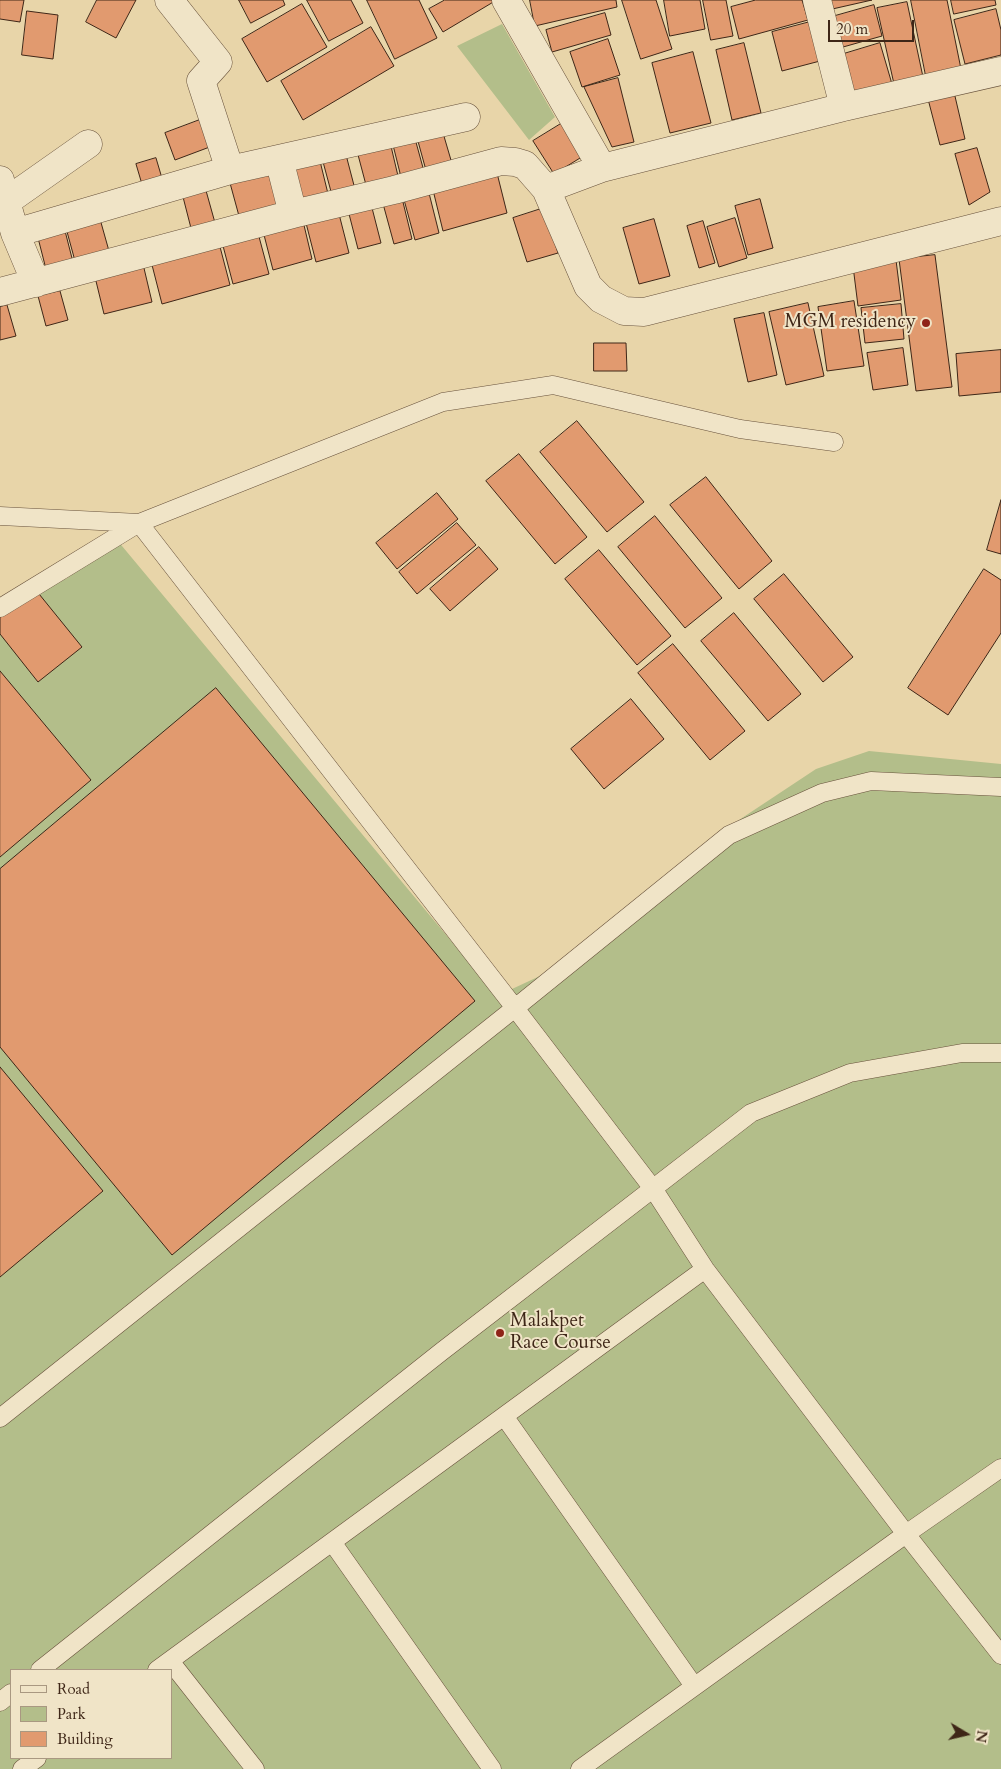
<!DOCTYPE html>
<style>
body{margin:0}
#map{position:relative;width:1001px;height:1769px;overflow:hidden;background:#e8d5a9;font-family:Cardo,serif}
canvas{display:block}
.legend{position:absolute;left:10px;top:1669px;width:162px;height:90px;box-sizing:border-box;background:#f0e4c7;border:1px solid #a99881;margin:0;padding:6px 9px;list-style:none;font-size:15px;color:#3e2617}
.legend li{display:flex;align-items:center;gap:10px;height:25px}
.legend b{width:25px;border:1px solid #a99881}
.north{position:absolute;left:941px;top:1709px;width:50px;height:50px;-webkit-text-stroke:4px #f0e4c7;paint-order:stroke;rotate:99deg;font-size:14px;font-weight:700;line-height:20px;text-align:center;color:#3e2617}
.north::after{content:'';display:block;margin:auto;width:18px;height:22px;background:#3e2617;clip-path:polygon(50% 0,100% 100%,50% 72%,0 100%)}
.scale{position:absolute;left:828px;top:20px;width:86px;height:22px;box-sizing:border-box;border:2px solid #3e2617;border-top:0;padding-left:6px;font-size:15px;line-height:18px;white-space:nowrap;color:#3e2617;-webkit-text-stroke:4px #f0e4c7;paint-order:stroke}
</style>
<div id="map">
<canvas width="1001" height="1769"></canvas>
<ul class="legend">
<li><b style="height:6px;background:#f0e4c7"></b>Road</li>
<li><b style="height:14px;background:#b3be8a"></b>Park</li>
<li><b style="height:14px;background:#e19a6f"></b>Building</li>
</ul>
<div class="north">N</div>
<div class="scale">20 m</div>
</div>
<script>
const g = document.querySelector('canvas').getContext('2d');
g.lineJoin = 'round';
function fillPath(path, color) {
  g.fillStyle = color;
  g.fill(path, 'evenodd');
}
function strokePath(path, color, width, dash) {
  g.strokeStyle = color;
  g.lineWidth = width;
  g.lineCap = dash ? 'butt' : 'round';
  g.setLineDash(dash || []);
  g.stroke(path);
}
function label(font, color, halo, rows, align = 'center') {
  g.font = font + ' Cardo,serif';
  g.lineWidth = 4;
  g.setLineDash([]);
  g.textBaseline = 'middle';
  g.strokeStyle = halo;
  g.fillStyle = color;
  for (const [text, x, y, turn = 0] of rows) {
    g.save();
    g.translate(x, y);
    g.rotate((+turn || 0) * Math.PI / 180);
    g.textAlign = isNaN(turn) ? turn : align;
    if (halo) g.strokeText(text, 0, 0);
    g.fillText(text, 0, 0);
    g.restore();
  }
}
const green = new Path2D(`
 M502 24 555 117 529 140 457 46Z
 M117 540 497 996 542 975 742 818 816 769 869 751 1001 764V1769H0V617L35 589 56 569 66 579ZM11 1670H171V1758H11Z`);
const building = new Path2D(`
 M0 0H24L20 22 0 19Z
 M97 0H136L116 38 86 22Z
 M239 0H283L285 5 251 23Z
 M307 0H351L363 23 329 41Z
 M367 0H419L437 38 395 59Z
 M445 0H494L495 1 443 32 429 9Z
 M530 0H616L617 7 535 26Z
 M622 0H656L672 49 641 59Z
 M664 0H700L705 29 670 36Z
 M703 0H726L733 36 711 40Z
 M756 0H802L808 20 739 39 731 7Z
 M826 0H872L828 10Z
 M911 0H947L961 69 926 76Z
 M951 0H995L996 5 954 14Z
 M907 2 923 77 894 84 877 8Z
 M302 4 327 47 267 82 242 39Z
 M874 5 882 36 836 49 828 18Z
 M996 9 1001 30V55L965 64 954 20Z
 M27 11 58 15 53 59 22 55Z
 M605 13 611 35 552 52 546 30Z
 M810 22 820 61 782 71 772 32Z
 M371 27 394 66 303 120 281 81Z
 M608 39 620 75 582 87 570 52Z
 M744 43 761 113 732 120 716 50Z
 M880 43 892 84 849 97 837 56Z
 M693 52 711 123 670 133 652 63Z
 M618 78 634 142 612 147 584 87Z
 M954 92 965 139 940 145 928 99Z
 M205 118 215 145 175 160 165 133Z
 M564 122 585 155 554 174 533 141Z
 M441 126 453 167 427 174 416 134Z
 M414 135 425 175 402 181 392 141Z
 M390 142 398 176 366 185 357 151Z
 M977 148 990 192 969 205 955 154Z
 M345 151 356 193 333 199 322 158Z
 M319 157 330 202 302 209 290 165Z
 M156 158 164 185 144 191 136 164Z
 M277 171 285 204 239 216 230 183Z
 M497 173 507 213 443 231 433 190Z
 M205 187 217 230 193 236 182 193Z
 M428 189 439 233 415 240 403 196Z
 M401 194 412 239 394 244 382 200Z
 M760 199 773 248 748 255 735 206Z
 M371 204 381 243 358 249 348 210Z
 M544 208 558 253 527 262 513 218Z
 M339 214 349 253 316 262 306 223Z
 M735 218 747 258 719 267 707 227Z
 M100 219 109 251 75 261 66 228Z
 M654 219 670 276 639 284 623 228Z
 M303 221 312 259 273 270 263 231Z
 M703 221 715 263 699 268 687 226Z
 M63 223 74 266 47 273 36 230Z
 M258 233 269 274 233 284 222 242Z
 M219 243 230 285 162 304 151 261Z
 M935 255 952 387 916 391 899 259Z
 M896 260 901 300 858 306 853 266Z
 M143 264 152 302 104 314 95 277Z
 M60 291 68 320 46 326 38 296Z
 M854 301 864 366 827 371 818 307Z
 M808 303 824 376 786 385 769 312Z
 M901 304 904 339 865 343 861 308Z
 M7 305 16 336 0 340V307Z
 M764 313 777 375 748 382 734 319Z
 M594 343H626L627 371H594Z
 M903 348 908 385 873 390 867 353Z
 M1001 350V392L959 396 956 354Z
 M577 421 644 502 607 532 540 452Z
 M519 454 587 537 555 564 486 481Z
 M706 477 772 561 739 589 670 505Z
 M437 493 458 519 397 569 376 543Z
 M1001 500V554L987 550Z
 M655 516 722 598 685 628 618 547Z
 M457 523 476 545 417 594 399 572Z
 M479 547 498 569 450 611 430 589Z
 M599 550 671 636 637 665 565 579Z
 M984 569 1001 580V633L948 715 908 688Z
 M784 574 853 657 823 682 754 599Z
 M35 589 82 647 38 682 0 634V617Z
 M734 613 801 694 768 721 701 641Z
 M673 644 745 731 710 760 638 673Z
 M0 671 91 780 0 857Z
 M216 688 475 1001 172 1255 0 1047V869Z
 M631 699 664 739 604 789 571 749Z
 M0 1067 103 1191 0 1277Z`);
const lane = new Path2D(`
 M0 516 139 523 515 1008 654 1190 705 1269 906 1534 580 1769
 M0 608 139 523 443 402 553 385 740 429 834 442
 M504 1416 694 1686
 M0 1418 515 1008 729 835 822 793 871 781 1001 787
 M1001 1468 906 1534 1001 1655
 M332 1542 492 1769
 M170 1661 255 1769
 M40 1670 441 1352 751 1113 850 1073 962 1053H1001
 M157 1670 705 1269
 M0 1702 11 1693
 M22 1769 37 1758`);
const street = new Path2D(`
 M169 0 218 62 201 81 230 170
 M506 0 602 168 844 107 1001 71
 M817 0 844 107
 M602 168 546 189 588 286 601 299 624 311 644 312 1001 221
 M0 180 15 233 36 283
 M7 201 88 144
 M293 214 279 159 466 117
 M15 233 230 170 279 159
 M0 292 293 214 394 190 501 161 515 162 525 165 546 189`);
const markers = [
 [926,323,5,"#8f2418"],
 [500,1333,5,"#8f2418"]
];
const poiNames = [
 ["MGM residency",916,323],
 ["Malakpet",510,1322,"left"],
 ["Race Course",510,1344,"left"]
];
fillPath(green, '#b3be8a');
fillPath(building, '#e19a6f');
strokePath(building, '#3e2617', 1);
strokePath(lane, '#68523c', 19);
strokePath(street, '#68523c', 29);
strokePath(lane, '#f0e4c7', 18);
strokePath(street, '#f0e4c7', 28);
for (const [x, y, r, color] of markers) {
  const dot = new Path2D();
  dot.arc(x, y, r, 0, 2 * Math.PI);
  g.fillStyle = color;
  g.fill(dot);
  strokePath(dot, '#f0e4c7', 2);
}
label('19px', '#3e2617', '#f0e4c7', poiNames, 'right');
</script>
